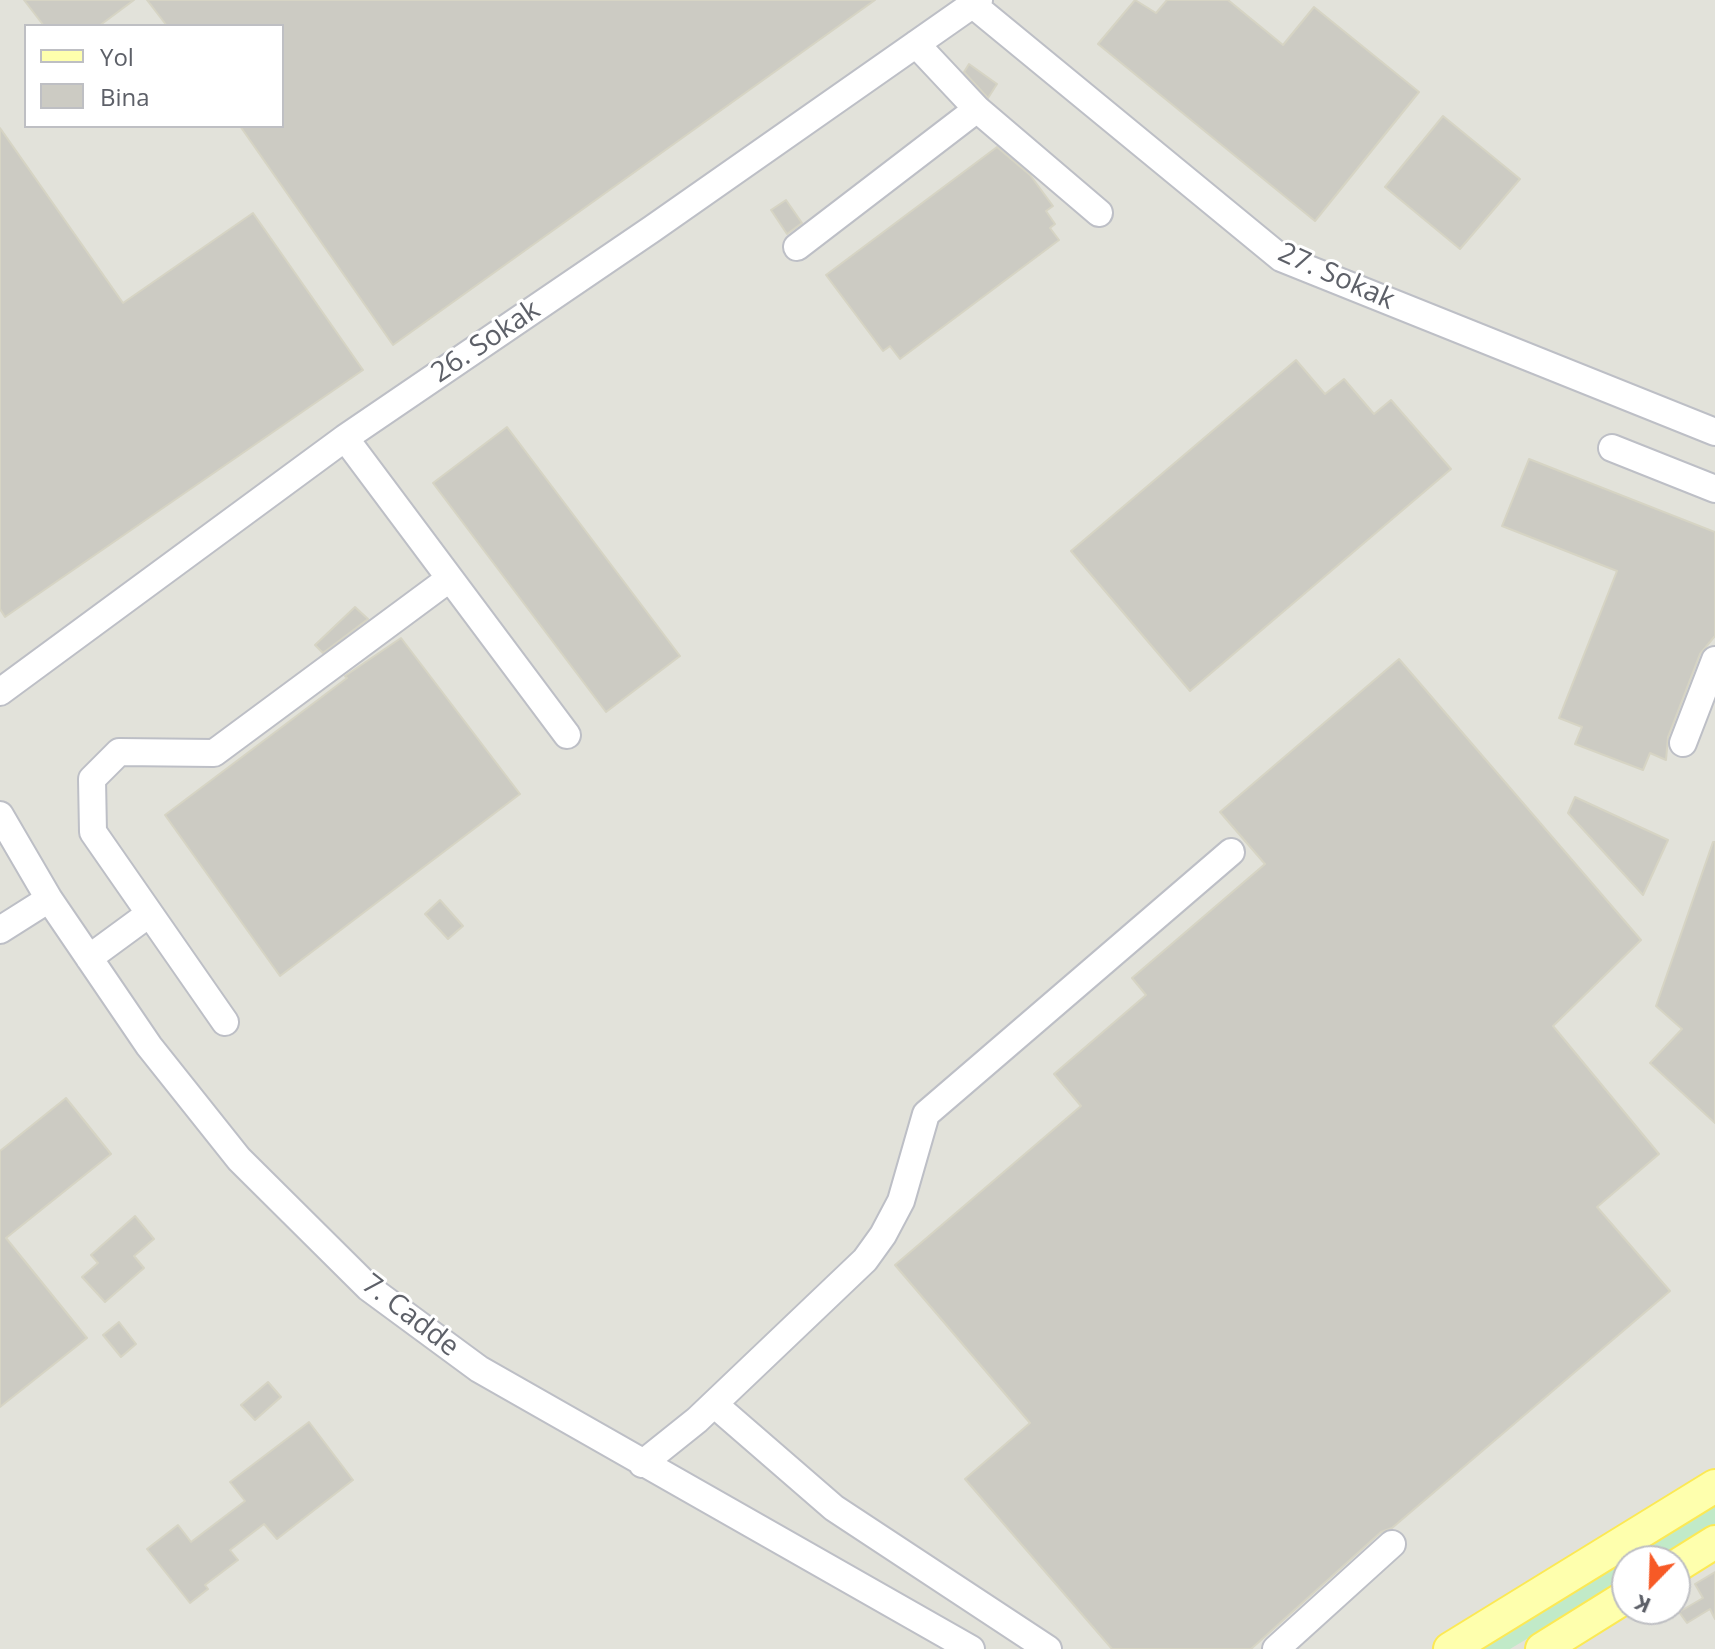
<!DOCTYPE html>
<style>
body{margin:0}
#map{position:relative;width:1715px;height:1649px;overflow:hidden;background:#f1f0e6;font-family:"Open Sans",sans-serif}
canvas{display:block}
.legend{position:absolute;left:24px;top:24px;width:260px;height:104px;box-sizing:border-box;background:#fff;border:2px solid #bebfc3;margin:0;padding:10px 14px;list-style:none;font-size:24px;color:#5d6068}
.legend li{display:flex;align-items:center;gap:16px;height:40px}
.legend b{width:40px;border:2px solid #bebfc3}
.north{position:absolute;left:1611px;top:1545px;width:80px;height:80px;box-sizing:border-box;background:#fff;border:2px solid #bebfc3;border-radius:50%;rotate:203deg;font-size:22px;font-weight:700;line-height:32px;text-align:center;color:#5d6068}
.north::after{content:'';display:block;margin:auto;width:28px;height:36px;background:#f75a26;clip-path:polygon(50% 0,100% 100%,50% 72%,0 100%)}
</style>
<div id="map">
<canvas width="1715" height="1649"></canvas>
<ul class="legend">
<li><b style="height:10px;background:#feffad"></b>Yol</li>
<li><b style="height:22px;background:#cccbc3"></b>Bina</li>
</ul>
<div class="north">K</div>
</div>
<script>
const g = document.querySelector('canvas').getContext('2d');
g.lineJoin = 'round';
function fillPath(path, color) {
  g.fillStyle = color;
  g.fill(path, 'evenodd');
}
function strokePath(path, color, width, dash) {
  g.strokeStyle = color;
  g.lineWidth = width;
  g.lineCap = dash ? 'butt' : 'round';
  g.setLineDash(dash || []);
  g.stroke(path);
}
function label(font, color, halo, rows, align = 'center') {
  g.font = font + ' "Open Sans",sans-serif';
  g.lineWidth = 6;
  g.setLineDash([]);
  g.textBaseline = 'middle';
  g.strokeStyle = halo;
  g.fillStyle = color;
  for (const [text, x, y, turn = 0] of rows) {
    g.save();
    g.translate(x, y);
    g.rotate((+turn || 0) * Math.PI / 180);
    g.textAlign = isNaN(turn) ? turn : align;
    if (halo) g.strokeText(text, 0, 0);
    g.fillText(text, 0, 0);
    g.restore();
  }
}
const industrial = new Path2D(`
 M0 0H1715V1649H0ZM26 26H282V126H26ZM1627 1561H1675V1609H1627Z`);
const green = new Path2D(`
 M1715 1497V1525L1656 1561H1627V1579L1510 1649H1467Z`);
const building = new Path2D(`
 M24 0H134L99 26H44Z
 M147 0H875L393 345 240 126H282V26H167Z
 M1135 0 1156 13 1167 0H1228L1283 45 1314 7 1419 92 1315 221 1098 44Z
 M969 64 997 84 988 98 964 72Z
 M1443 116 1520 179 1460 249 1385 187Z
 M0 128 123 303 253 213 363 370 5 617 0 609Z
 M997 147 1030 175 1053 206 1046 211 1055 224 1050 228 1059 240 900 359 890 346 883 351 826 275Z
 M786 200 802 223 787 234 771 210Z
 M1296 360 1325 394 1344 379 1374 414 1391 400 1451 469 1190 691 1071 551Z
 M507 427 680 656 606 712 433 483Z
 M1529 459 1715 532V636L1700 654 1668 737 1666 760 1650 753 1643 770 1575 744 1582 727 1559 718 1617 571 1502 526Z
 M355 607 368 619 323 653 315 645Z
 M401 638 520 794 280 976 165 815 347 678 345 676Z
 M1399 659 1641 940 1553 1026 1659 1154 1597 1207 1670 1291 1392 1528 1381 1532 1251 1649H1112L965 1479 1030 1423 895 1265 1081 1106 1054 1074 1146 995 1132 978 1265 864 1220 812Z
 M1575 797 1668 840 1643 895 1568 813Z
 M1713 842H1715V1123L1650 1063 1682 1029 1656 1006Z
 M440 900 463 926 448 939 425 914Z
 M66 1098 111 1154 6 1238 87 1338 0 1407V1151Z
 M135 1216 154 1239 134 1256 144 1268 105 1302 82 1277 98 1263 91 1255Z
 M119 1322 136 1344 121 1357 103 1335Z
 M268 1382 281 1397 255 1420 241 1405Z
 M309 1422 353 1480 277 1539 264 1524 230 1550 238 1560 205 1585 208 1589 190 1603 147 1549 178 1525 191 1542 245 1501 230 1482Z
 M1715 1572V1619L1710 1609 1687 1623 1679 1612 1703 1598 1695 1584Z`);
const minor = new Path2D(`
 M972 4 1281 258 1715 432
 M916 44 977 109
 M797 247 977 109 1099 213
 M345 438 567 735
 M1612 448 1715 489
 M0 692 345 438 652 229 979 0
 M1683 743 1715 660
 M0 815 49 899 149 1046 239 1159 369 1288 479 1369 971 1649
 M0 930 49 899
 M89 958 149 914
 M225 1022 93 832 92 779 119 752 214 753 449 579
 M714 1404 834 1508 1048 1649
 M642 1464 697 1420 865 1260 883 1235 901 1201 926 1114 1231 852
 M1276 1649 1392 1544`);
const major = new Path2D(`
 M1675 1567 1715 1542
 M1450 1649 1715 1486
 M1542 1649 1627 1596`);
const streetNames = [
 ["27. Sokak",1336,277,24],
 ["26. Sokak",486,342,-34],
 ["7. Cadde",410,1316,38]
];
fillPath(industrial, '#e2e2da');
fillPath(green, '#c1eac8');
fillPath(building, '#cccbc3');
strokePath(building, '#d6d4c4', 2);
strokePath(minor, '#bdbfc6', 30);
strokePath(major, '#fce954', 36);
strokePath(minor, '#fff', 26);
strokePath(major, '#feffad', 32);
label('28px', '#5d6068', '#fff', streetNames);
</script>
